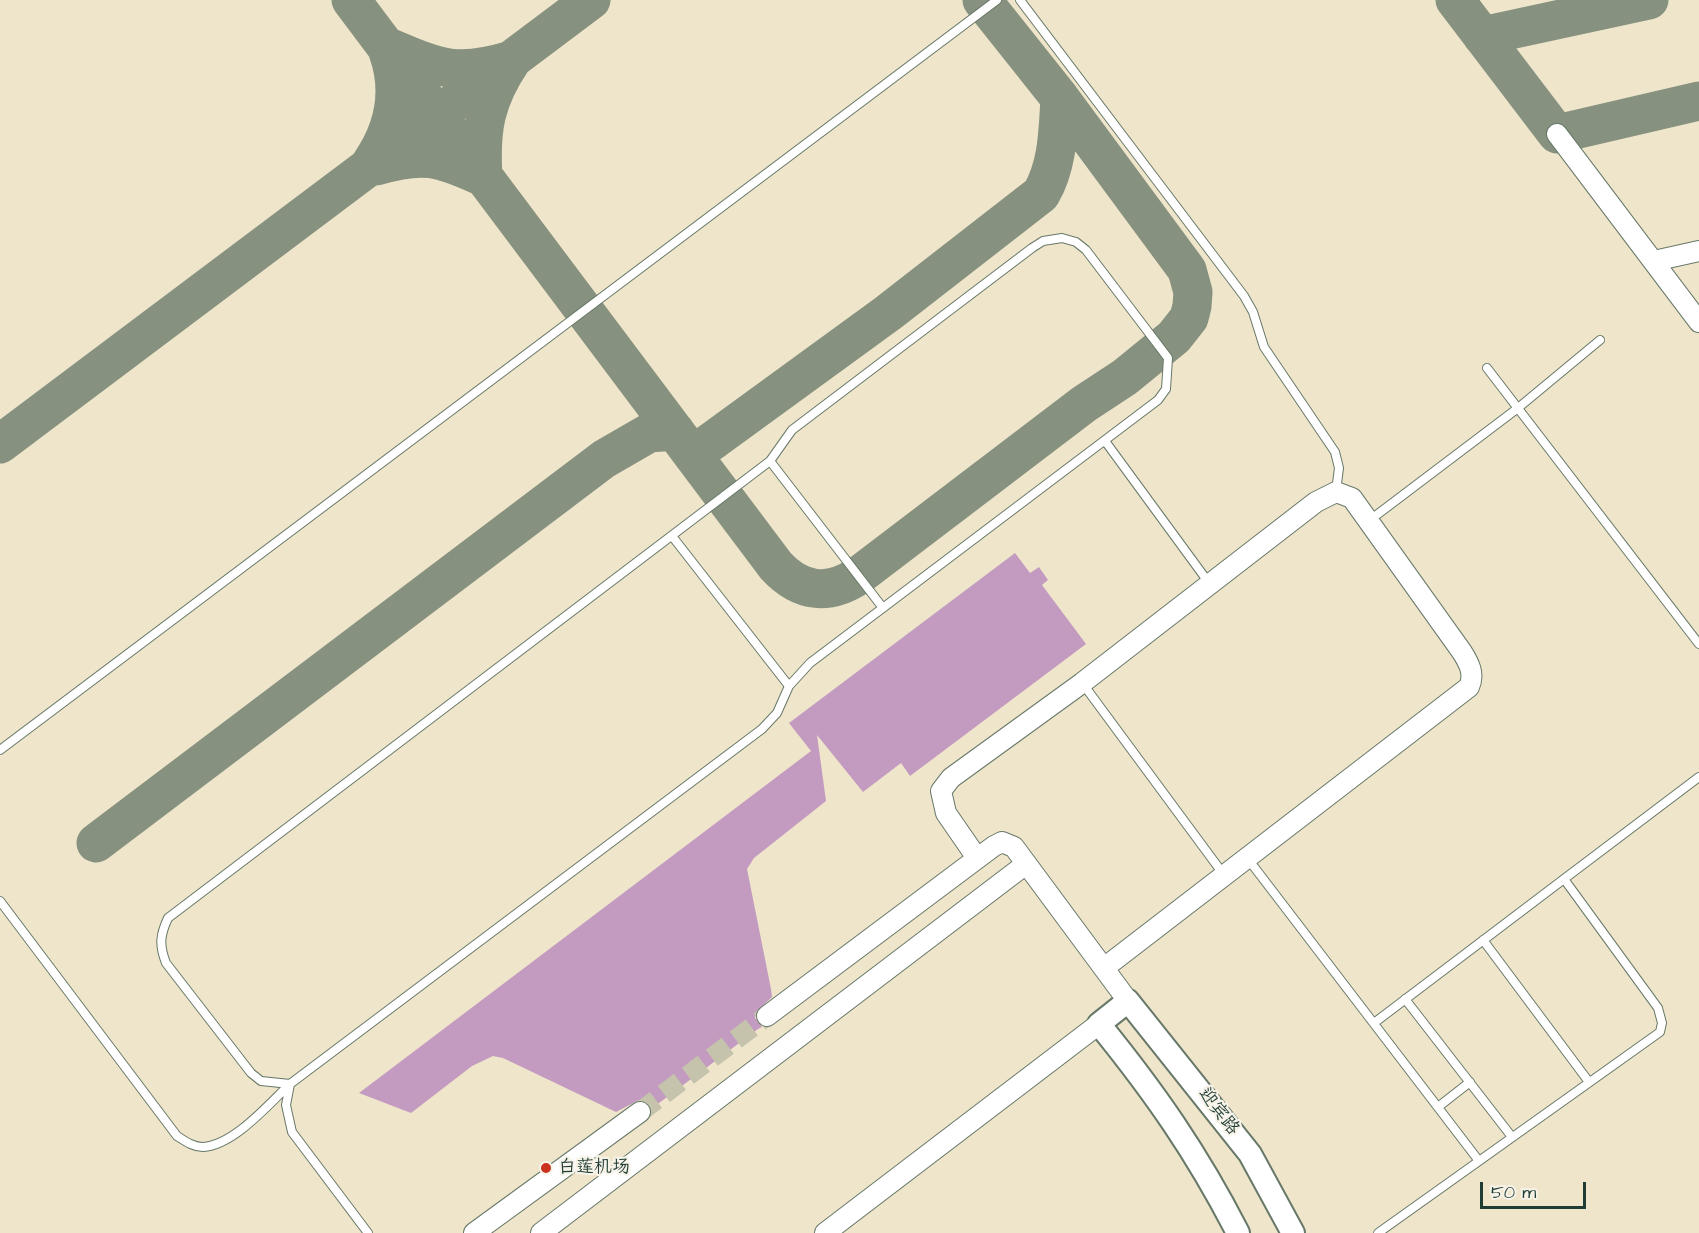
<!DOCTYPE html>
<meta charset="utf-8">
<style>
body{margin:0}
#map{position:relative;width:1699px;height:1233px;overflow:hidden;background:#eee5ca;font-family:"Architects Daughter",sans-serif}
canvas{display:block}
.scale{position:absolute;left:1480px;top:1182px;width:106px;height:27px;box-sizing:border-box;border:3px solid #1f3d34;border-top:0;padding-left:8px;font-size:18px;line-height:21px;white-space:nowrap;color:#1f3d34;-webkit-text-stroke:4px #f7f3e8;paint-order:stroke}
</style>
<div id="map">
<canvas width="1699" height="1233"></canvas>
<div class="scale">50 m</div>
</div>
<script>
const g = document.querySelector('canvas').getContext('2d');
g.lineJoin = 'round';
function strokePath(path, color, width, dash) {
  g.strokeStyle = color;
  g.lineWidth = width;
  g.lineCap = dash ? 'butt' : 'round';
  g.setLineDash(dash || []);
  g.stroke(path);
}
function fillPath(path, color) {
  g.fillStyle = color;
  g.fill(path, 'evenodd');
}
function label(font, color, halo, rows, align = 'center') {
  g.font = font + ' "Architects Daughter","LXGW WenKai TC",sans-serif';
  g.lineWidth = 4.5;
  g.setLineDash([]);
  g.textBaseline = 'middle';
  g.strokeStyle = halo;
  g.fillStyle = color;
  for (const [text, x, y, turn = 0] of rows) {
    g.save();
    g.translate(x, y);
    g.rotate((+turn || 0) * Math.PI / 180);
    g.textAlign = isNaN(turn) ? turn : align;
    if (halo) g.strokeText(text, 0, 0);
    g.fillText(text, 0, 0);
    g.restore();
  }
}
const taxiway = new Path2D(`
 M351 0 776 566C800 592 828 596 858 576L1084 404 1125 377 1174 337 1189 318 1192 306 1193 292 1187 270 1060 98
 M1455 0 1557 134 1699 101
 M1482 36 1649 0
 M371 163C394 129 402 91 388 52
 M376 166C424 152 439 157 483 177 480 129 485 100 512 60 455 77 438 68 386 46
 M0 444 591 0
 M693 455 888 313 1041 194C1058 165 1058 131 1060 98L982 0
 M96 843 604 459 649 433 675 431`);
const building = new Path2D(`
 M1015 553 1030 573 1039 567 1048 580 1042 585 1086 644 910 776 901 763 863 792 817 735 826 801 754 858 747 869 771 989 772 997 756 1012 755 1018 762 1027 758 1029 651 1109 645 1101 639 1100 616 1112 503 1058 493 1056 472 1066 411 1113 359 1093 811 751 789 723Z`);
const tertiaryTunnel = new Path2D(`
 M640 1112 767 1016`);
const service = new Path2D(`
 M1020 0 1244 296 1253 312 1264 347 1335 452 1339 468 1336 491
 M1062 238 1076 242 1086 250 1168 358 1166 389 1158 400 810 663 789 686 777 713 762 729 290 1084 261 1081 251 1073 166 963C159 945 160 935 168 918L770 461 792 430 1032 248 1043 241Z
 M1487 368 1699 644
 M1105 441 1209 583
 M770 461 883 608
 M1370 520 1518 408 1600 340
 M672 536 789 686
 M1083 684 1224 875
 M0 750 997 0
 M1248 859 1479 1161
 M0 901 177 1136C185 1141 193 1147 203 1147 234 1145 269 1104 290 1084
 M1483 940 1589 1082
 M1405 999 1512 1137
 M1374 1023 1564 879
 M290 1084 286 1105 292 1132 368 1233
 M1438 1107 1470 1082
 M1378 1233 1660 1032 1662 1023 1658 1008 1564 879 1699 777`);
const tertiary = new Path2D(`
 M1557 134 1699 322
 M1654 261 1699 251
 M977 858 946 813 941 791 951 778 1082 683 1316 502 1336 492 1352 498 1462 652C1469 663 1475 674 1469 687L1104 968
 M767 1016 994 846 1002 842 1014 847 1128 1001
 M474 1233 640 1112
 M541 1233 1026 864
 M825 1233 1099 1024`);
const secondary = new Path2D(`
 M1238 1233C1197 1153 1155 1093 1099 1024L1128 1001 1250 1154 1293 1233`);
const markers = [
 [546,1168,6,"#c8321e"]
];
const streetNames = [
 ["迎宾路",1218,1112,52]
];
const poiNames = [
 ["白莲机场",558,1168]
];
strokePath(taxiway, '#86917f', 39);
fillPath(building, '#c49bc0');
strokePath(tertiaryTunnel, '#c5c3ac', 20, [20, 10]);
strokePath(service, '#677868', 10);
strokePath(tertiary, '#677868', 22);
strokePath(secondary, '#677868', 26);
strokePath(service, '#fff', 8);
strokePath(tertiary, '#fff', 20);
strokePath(secondary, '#fff', 22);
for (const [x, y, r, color] of markers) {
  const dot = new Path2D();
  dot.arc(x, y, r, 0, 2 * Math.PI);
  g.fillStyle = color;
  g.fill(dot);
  strokePath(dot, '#f7f3e8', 2);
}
label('18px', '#1f3d34', '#f7f3e8', streetNames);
label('18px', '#1f3d34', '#f7f3e8', poiNames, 'left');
</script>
